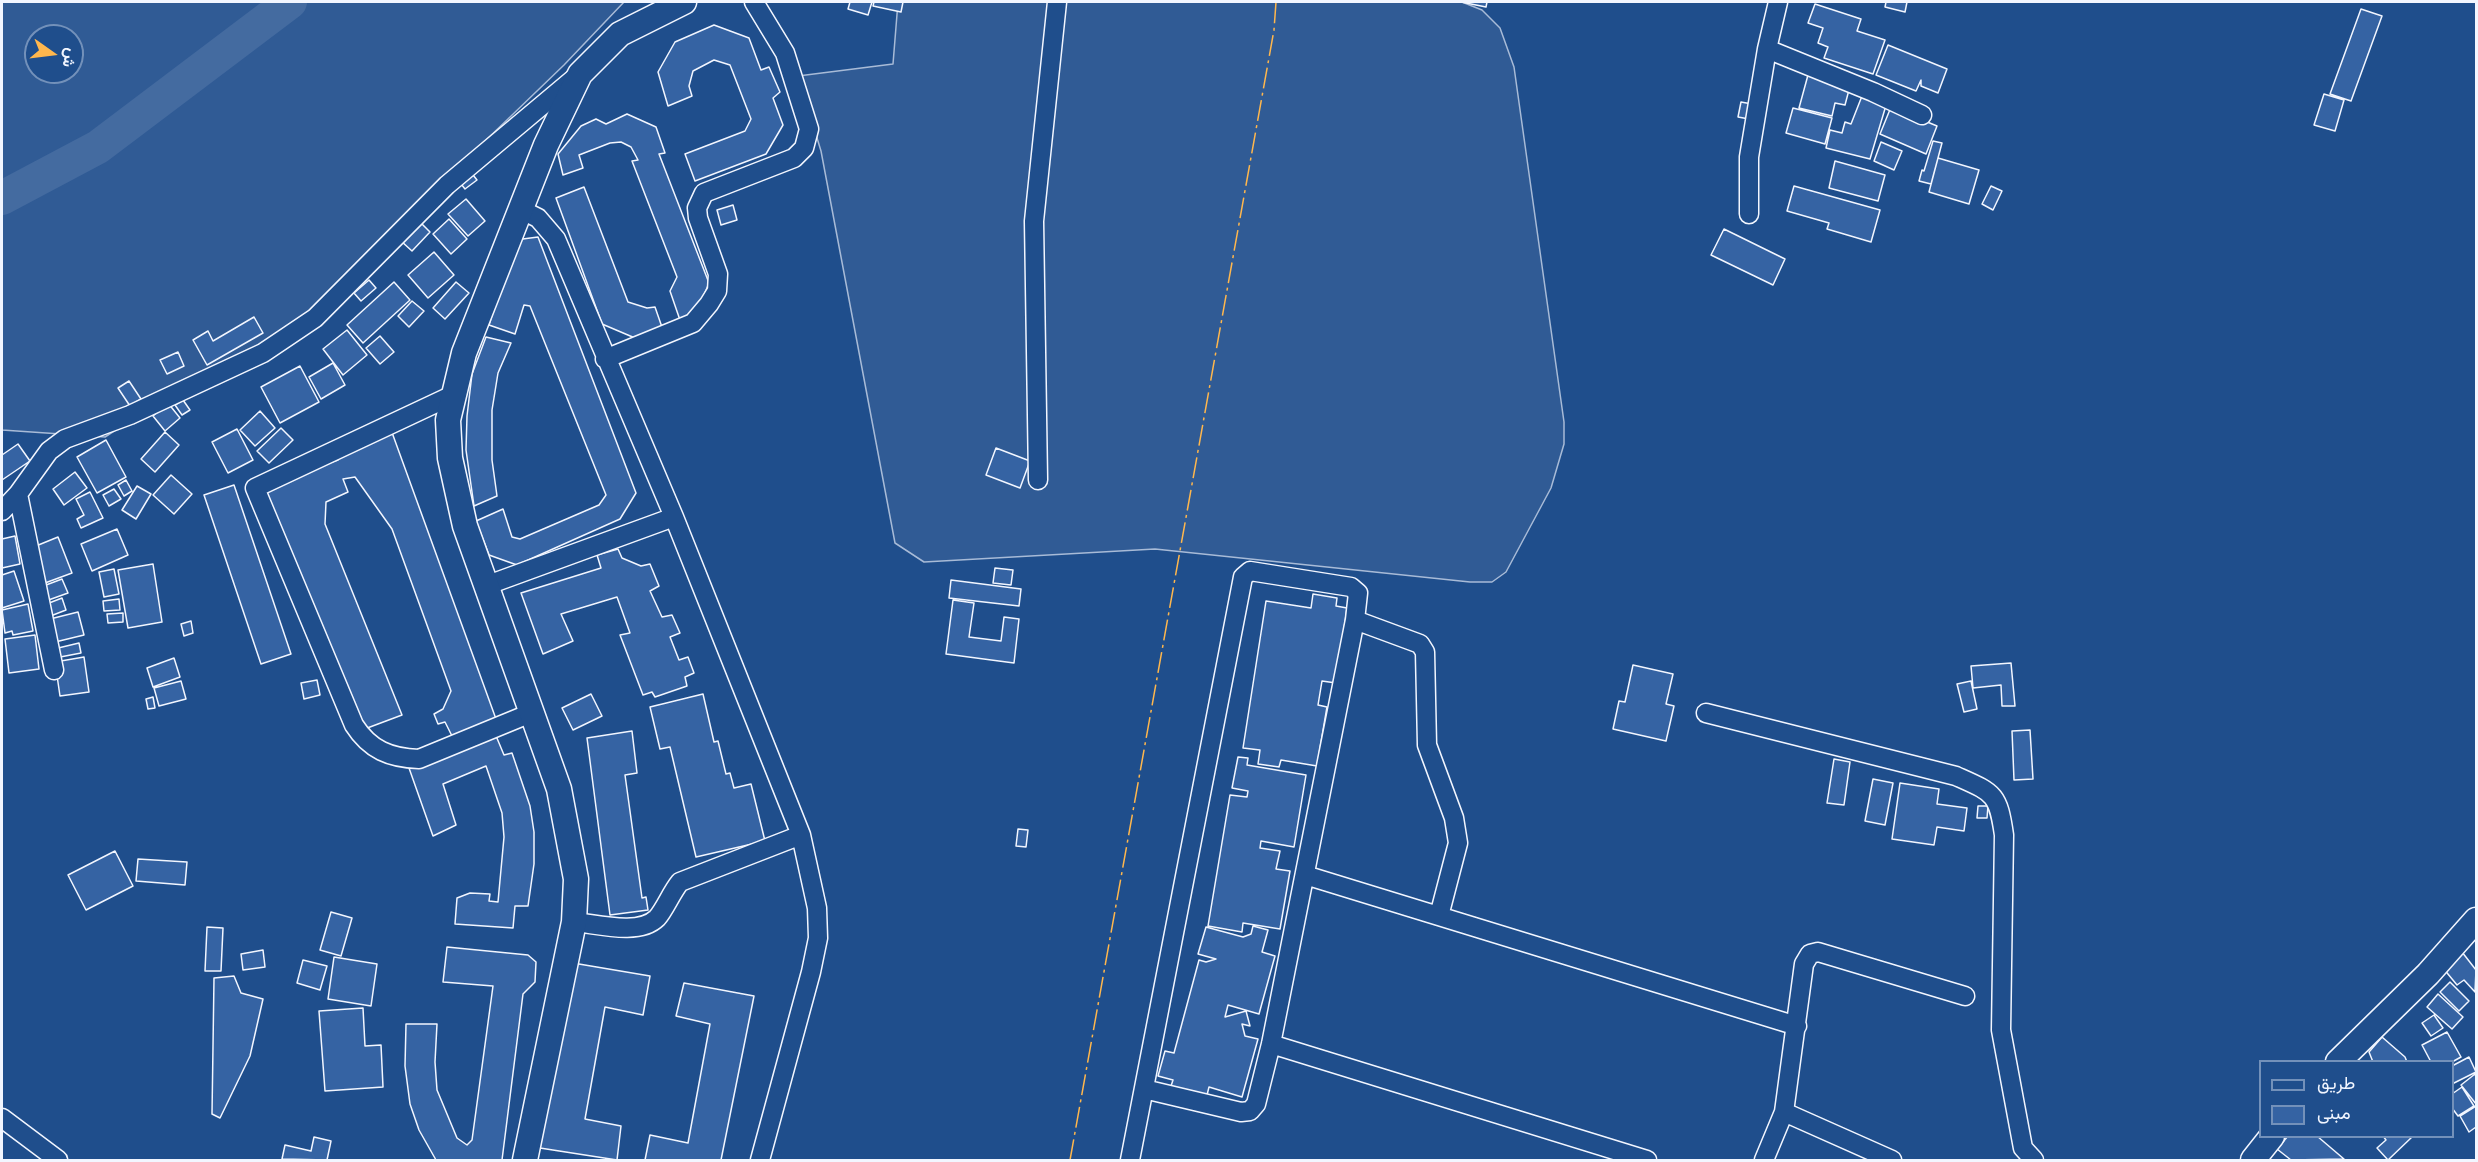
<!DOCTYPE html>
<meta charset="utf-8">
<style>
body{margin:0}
#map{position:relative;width:2478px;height:1162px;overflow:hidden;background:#1f4e8c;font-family:"Zilla Slab",Vazirmatn,serif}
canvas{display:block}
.frame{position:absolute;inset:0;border:3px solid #f2f6ff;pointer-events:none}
.legend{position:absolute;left:2259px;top:1060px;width:195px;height:78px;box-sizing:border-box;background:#1f4e8c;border:2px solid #7391ba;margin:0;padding:8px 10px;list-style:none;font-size:18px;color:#f2f6ff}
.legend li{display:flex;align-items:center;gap:12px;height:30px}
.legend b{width:30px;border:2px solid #7391ba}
.north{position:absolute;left:24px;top:24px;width:60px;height:60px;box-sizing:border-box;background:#1f4e8c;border:2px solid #7391ba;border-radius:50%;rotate:104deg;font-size:16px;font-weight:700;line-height:24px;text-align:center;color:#f2f6ff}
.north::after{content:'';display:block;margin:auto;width:21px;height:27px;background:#ffb74d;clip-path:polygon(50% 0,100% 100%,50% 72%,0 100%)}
</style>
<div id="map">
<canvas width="2478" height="1162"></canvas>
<div class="frame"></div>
<ul class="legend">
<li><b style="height:8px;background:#1f4e8c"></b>طريق</li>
<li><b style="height:16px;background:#3563a3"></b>مبنى</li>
</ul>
<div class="north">ش</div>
</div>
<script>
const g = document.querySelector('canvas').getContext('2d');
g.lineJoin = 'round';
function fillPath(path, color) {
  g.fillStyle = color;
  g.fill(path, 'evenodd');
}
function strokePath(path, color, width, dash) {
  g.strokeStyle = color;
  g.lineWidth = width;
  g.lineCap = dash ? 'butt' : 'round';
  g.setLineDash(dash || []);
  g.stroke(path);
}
const built = new Path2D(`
 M2 2H624L564 65 482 144 297 330 140 414 105 437 2 430ZM36 36H72V72H36Z
 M898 2H1462L1482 10 1500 28 1514 67 1564 422V444L1551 488 1506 572 1492 582H1470L1155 549 924 562 895 543 821 151 798 76 893 64Z`);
const river = new Path2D(`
 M2 198 98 147 290 2`);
const building = new Path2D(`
 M850 2H872L868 15 848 9Z
 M874 2H903L901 12 873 6Z
 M1461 2H1487L1486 7Z
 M1886 2H1907L1905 12 1885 7Z
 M1815 4 1861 19 1857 31 1885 40 1873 74 1824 58 1828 47 1818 43 1823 28 1808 23Z
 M2361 9 2382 16 2351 101 2330 94Z
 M714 25 749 38 761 70 769 67 780 92 773 98 783 125 766 154 695 181 685 154 745 131 751 119 730 65 714 60 693 71 689 86 692 96 668 106 658 72 675 42Z
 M1888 45 1947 69 1938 93 1921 86V80L1916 91 1876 75Z
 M1808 75 1850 86 1845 105 1835 103 1832 116 1799 108Z
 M2324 94 2344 100 2335 131 2314 125Z
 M1862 96 1887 102 1870 159 1826 148 1830 130 1842 133 1845 122 1851 124Z
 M1741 102 1752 104 1749 119 1738 117Z
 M1891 107 1937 126 1926 154 1880 134Z
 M1793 108 1832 118 1825 144 1786 133Z
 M627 114 656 127 665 153 659 154 709 283 696 315 681 323 670 291 677 277 632 161 638 160 631 147 621 142 610 143 579 155 583 168 563 175 558 154 581 126 596 119 606 124Z
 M1933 141 1942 143 1931 184 1919 181 1922 170 1924 171Z
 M1881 142 1902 151 1894 170 1874 161Z
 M1938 158 1979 170 1969 204 1929 192Z
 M1835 161 1885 175 1878 201 1829 188Z
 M470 171 477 180 465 189 458 180Z
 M1794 186 1880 210 1871 242 1827 229 1829 223 1787 211Z
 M1991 186 2002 191 1993 210 1982 204Z
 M584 187 628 302 647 308 655 307 664 333 642 341 602 324 556 198Z
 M466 199 485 221 468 236 448 214Z
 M733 205 737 220 721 225 717 210Z
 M449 219 467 239 451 254 433 234Z
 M419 221 430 232 412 251 401 241Z
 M1724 229 1785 259 1773 285 1711 255Z
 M538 237 636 493 620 519 517 565 489 555 476 521 503 509 512 537 520 539 599 505 606 495 530 306 524 305 515 334 489 325 515 240Z
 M434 252 454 275 428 298 408 275Z
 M369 280 376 288 361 301 354 293Z
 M394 282 410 300 363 343 347 325Z
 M456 282 469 293 445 319 433 308Z
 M412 301 424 311 409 327 398 316Z
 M254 317 263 333 207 365 193 340 208 331 213 341Z
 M347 330 367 355 343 375 323 349Z
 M380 336 394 352 380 364 366 348Z
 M486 337 511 343 498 373 492 410V460L497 496 474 506 466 450 467 416 472 374Z
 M178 352 184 366 167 374 160 360Z
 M333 363 345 385 321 399 309 377Z
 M300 366 319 402 280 423 261 387Z
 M129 381 141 399 130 406 118 388Z
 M183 400 190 410 182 415 175 405Z
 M168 403 180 418 165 431 153 416Z
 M260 411 275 428 255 446 240 430Z
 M390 427 496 719 452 736 445 722 438 724 434 714 443 709 451 691 392 529 355 477 343 479 348 492 326 502 325 524 402 715 362 730 262 486 338 460 334 447Z
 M281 428 293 440 269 463 257 451Z
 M237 429 253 460 228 473 212 442Z
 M165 432 179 445 155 472 141 459Z
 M106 440 126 477 97 493 77 457Z
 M18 444 30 461 2 480V455Z
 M996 448 1030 461 1020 488 986 475Z
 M75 472 87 488 64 505 53 489Z
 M171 475 192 494 174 514 153 495Z
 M126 480 132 491 124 496 118 485Z
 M234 485 291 654 261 664 204 495Z
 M137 486 151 494 136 519 122 510Z
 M114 489 121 499 109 506 103 495Z
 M90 492 103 518 81 528 77 519 84 515 76 499Z
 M117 529 128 555 92 571 81 544Z
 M15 536 20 564 2 568V539Z
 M58 537 72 573 45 583 31 548Z
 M618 549 622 558 641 566 650 564 659 586 650 591 662 617 672 615 680 633 670 637 679 660 688 657 694 673 685 677 687 686 655 697 652 692 643 695 620 635 630 633 617 597 561 614 573 641 543 654 521 593 601 568 597 555Z
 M153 564 162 622 128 628 118 570Z
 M995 568 1013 570 1011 585 993 583Z
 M114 569 119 594 104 597 99 572Z
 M14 571 24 601 2 608V575Z
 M62 579 68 593 43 602 38 588Z
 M951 580 1021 589 1019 606 949 598Z
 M1313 594 1337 598 1336 606 1347 608 1336 683 1322 681 1318 705 1327 707 1317 766 1281 760 1279 767 1258 764 1260 750 1243 748 1266 601 1311 608Z
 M62 598 66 610 48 617 44 605Z
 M119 599 120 610 104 611 103 601Z
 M953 600 974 603 969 637 1001 641 1004 617 1019 619 1014 663 946 654Z
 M28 604 33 631 13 635 12 631 5 633 2 610Z
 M78 612 84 635 51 643 46 620Z
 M123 613V622L108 623 107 614Z
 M191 621 193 633 184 636 181 624Z
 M35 635 39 669 9 673 5 639Z
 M79 643 81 653 55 658 54 649Z
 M84 657 89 692 60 696 55 662Z
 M174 658 180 677 153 687 147 668Z
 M2011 663 2015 706H2002L2001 685 1973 688 1971 666Z
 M1633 665 1673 674 1666 704 1674 706 1666 741 1613 729 1619 701 1625 702Z
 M317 680 320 695 304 699 301 683Z
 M181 681 186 699 159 706 154 688Z
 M1971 681 1977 709 1964 712 1957 684Z
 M591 694 602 716 573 730 562 708Z
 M703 694 714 742 718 741 726 774 730 773 734 788 751 784 765 841 696 857 670 747 660 749 650 707Z
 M153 697 155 708 148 709 146 699Z
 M2030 730 2033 779 2014 780 2012 731Z
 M494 731 504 755 512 753 530 806 534 832V864L528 906H515L513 928 455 924 457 898 470 893 490 894 489 901 498 902 504 837 502 813 486 766 443 784 456 825 433 836 409 768Z
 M632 731 637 773 625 775 642 898 646 897 648 910 610 915 587 738Z
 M1238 757 1248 758 1247 765 1306 775 1294 847 1261 841 1260 848 1280 851 1276 869 1290 871 1280 929 1243 923 1242 932 1208 926 1230 795 1247 797 1248 791 1232 788Z
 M1834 759 1850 762 1844 805 1827 803Z
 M1873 779 1893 783 1885 825 1865 821Z
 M1900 783 1939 789 1937 804 1967 808 1964 831 1937 827 1934 845 1892 839Z
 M1978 806H1988L1987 818H1977Z
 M1018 829 1028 830 1026 847 1016 846Z
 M115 851 133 886 86 910 68 875Z
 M138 859 187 862 185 885 136 881Z
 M331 912 352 918 341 956 320 950Z
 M1253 926 1268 930 1262 952 1275 956 1259 1014 1228 1005 1225 1017 1246 1011 1250 1026 1242 1024 1245 1036 1258 1039 1242 1097 1209 1087 1206 1099 1170 1089 1173 1080 1158 1076 1165 1051 1174 1053 1199 960 1206 962 1216 959 1198 954 1206 927 1243 937 1251 934Z
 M207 927 223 928 221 971H205Z
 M447 947 528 955 536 962 535 982 523 994 502 1160H436L419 1130 410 1104 405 1066 406 1024H437L435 1062 437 1090 457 1138 467 1145 472 1140 493 986 443 982Z
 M263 950 265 967 243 970 241 954Z
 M2462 952 2476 970 2475 992 2464 980 2457 985 2443 968Z
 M334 957 377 964 371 1006 328 999Z
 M303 960 327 966 320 990 297 983Z
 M573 963 650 976 643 1015 605 1007 585 1119 621 1126 617 1160 540 1148Z
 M234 976 241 993 263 999 250 1056 220 1118 212 1114 214 978Z
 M2450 982 2469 1001 2459 1011 2440 992Z
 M684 983 754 996 721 1160H645L650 1135 688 1143 710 1024 676 1016Z
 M2438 994 2463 1017 2452 1029 2427 1007Z
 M363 1008 365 1046 381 1045 383 1087 325 1091 319 1011Z
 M2434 1015 2443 1028 2431 1036 2422 1023Z
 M2447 1032 2461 1057 2452 1062H2431L2422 1045Z
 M2382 1037 2405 1057 2407 1062H2373L2369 1052Z
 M2469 1057 2476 1072 2452 1084V1066Z
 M2475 1074 2476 1077V1104L2461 1085Z
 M2462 1087 2474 1106 2458 1116 2452 1108V1094Z
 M2476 1106V1127L2469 1132 2460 1116Z
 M2288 1136H2317L2344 1159 2291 1160 2277 1149Z
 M2383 1136H2412V1137L2388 1160 2377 1148 2386 1140Z
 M314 1137 331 1141 327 1160 282 1159 285 1145 311 1151Z`);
const street = new Path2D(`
 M1767 49 1873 92 1922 115
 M520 209 538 218 556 239 674 517 801 835 817 908 818 938 811 972 760 1160
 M1749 214V157L1767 49 1778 2
 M605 359 693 323 709 304 717 291 718 274 698 218 697 208 704 193 794 158 804 148 809 129 785 53 754 2
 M453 395 255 488 354 725C370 750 390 758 419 759L531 713
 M1038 480 1034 221 1057 2
 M18 494 54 670
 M2 511 18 494 49 451 65 439 130 415 263 353 315 318 447 185 577 76
 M485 586 674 517
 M1355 620 1420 644 1425 652 1427 745 1454 818 1458 843 1439 916
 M1706 713 1956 776C1994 793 1998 793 2004 835L2001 1030 2023 1148 2034 1160
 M1305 875 1797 1026
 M574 922C597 924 639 936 657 918 665 909 671 893 680 882L801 835
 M1271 1044 1647 1160
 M1784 1112 1892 1160
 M2 1118 58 1160
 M1130 1160 1243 577 1250 571 1351 587 1358 593 1355 620 1271 1044 1256 1104 1250 1111 1241 1112 1144 1089
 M1764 1160 1784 1112 1804 964 1810 954 1818 952 1965 996`);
const secondary = new Path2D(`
 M2338 1062 2428 974 2476 920
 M525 1160 574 922 576 879 559 789 465 526 450 458 448 420 464 353 546 145 580 74 620 34 684 2
 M2253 1160 2272 1136`);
const power = new Path2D(`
 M1070 1160 1274 30 1276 2`);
fillPath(built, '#305b95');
strokePath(built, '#a8bbd7', 1.5);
strokePath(river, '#446ba0', 34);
fillPath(building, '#3563a3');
strokePath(building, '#f2f6ff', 1.5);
strokePath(street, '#f2f6ff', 21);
strokePath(secondary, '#f2f6ff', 27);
strokePath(street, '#1f4e8c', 18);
strokePath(secondary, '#1f4e8c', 24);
strokePath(power, '#ffb74d', 1.5, [21, 4.5, 3, 4.5]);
</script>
